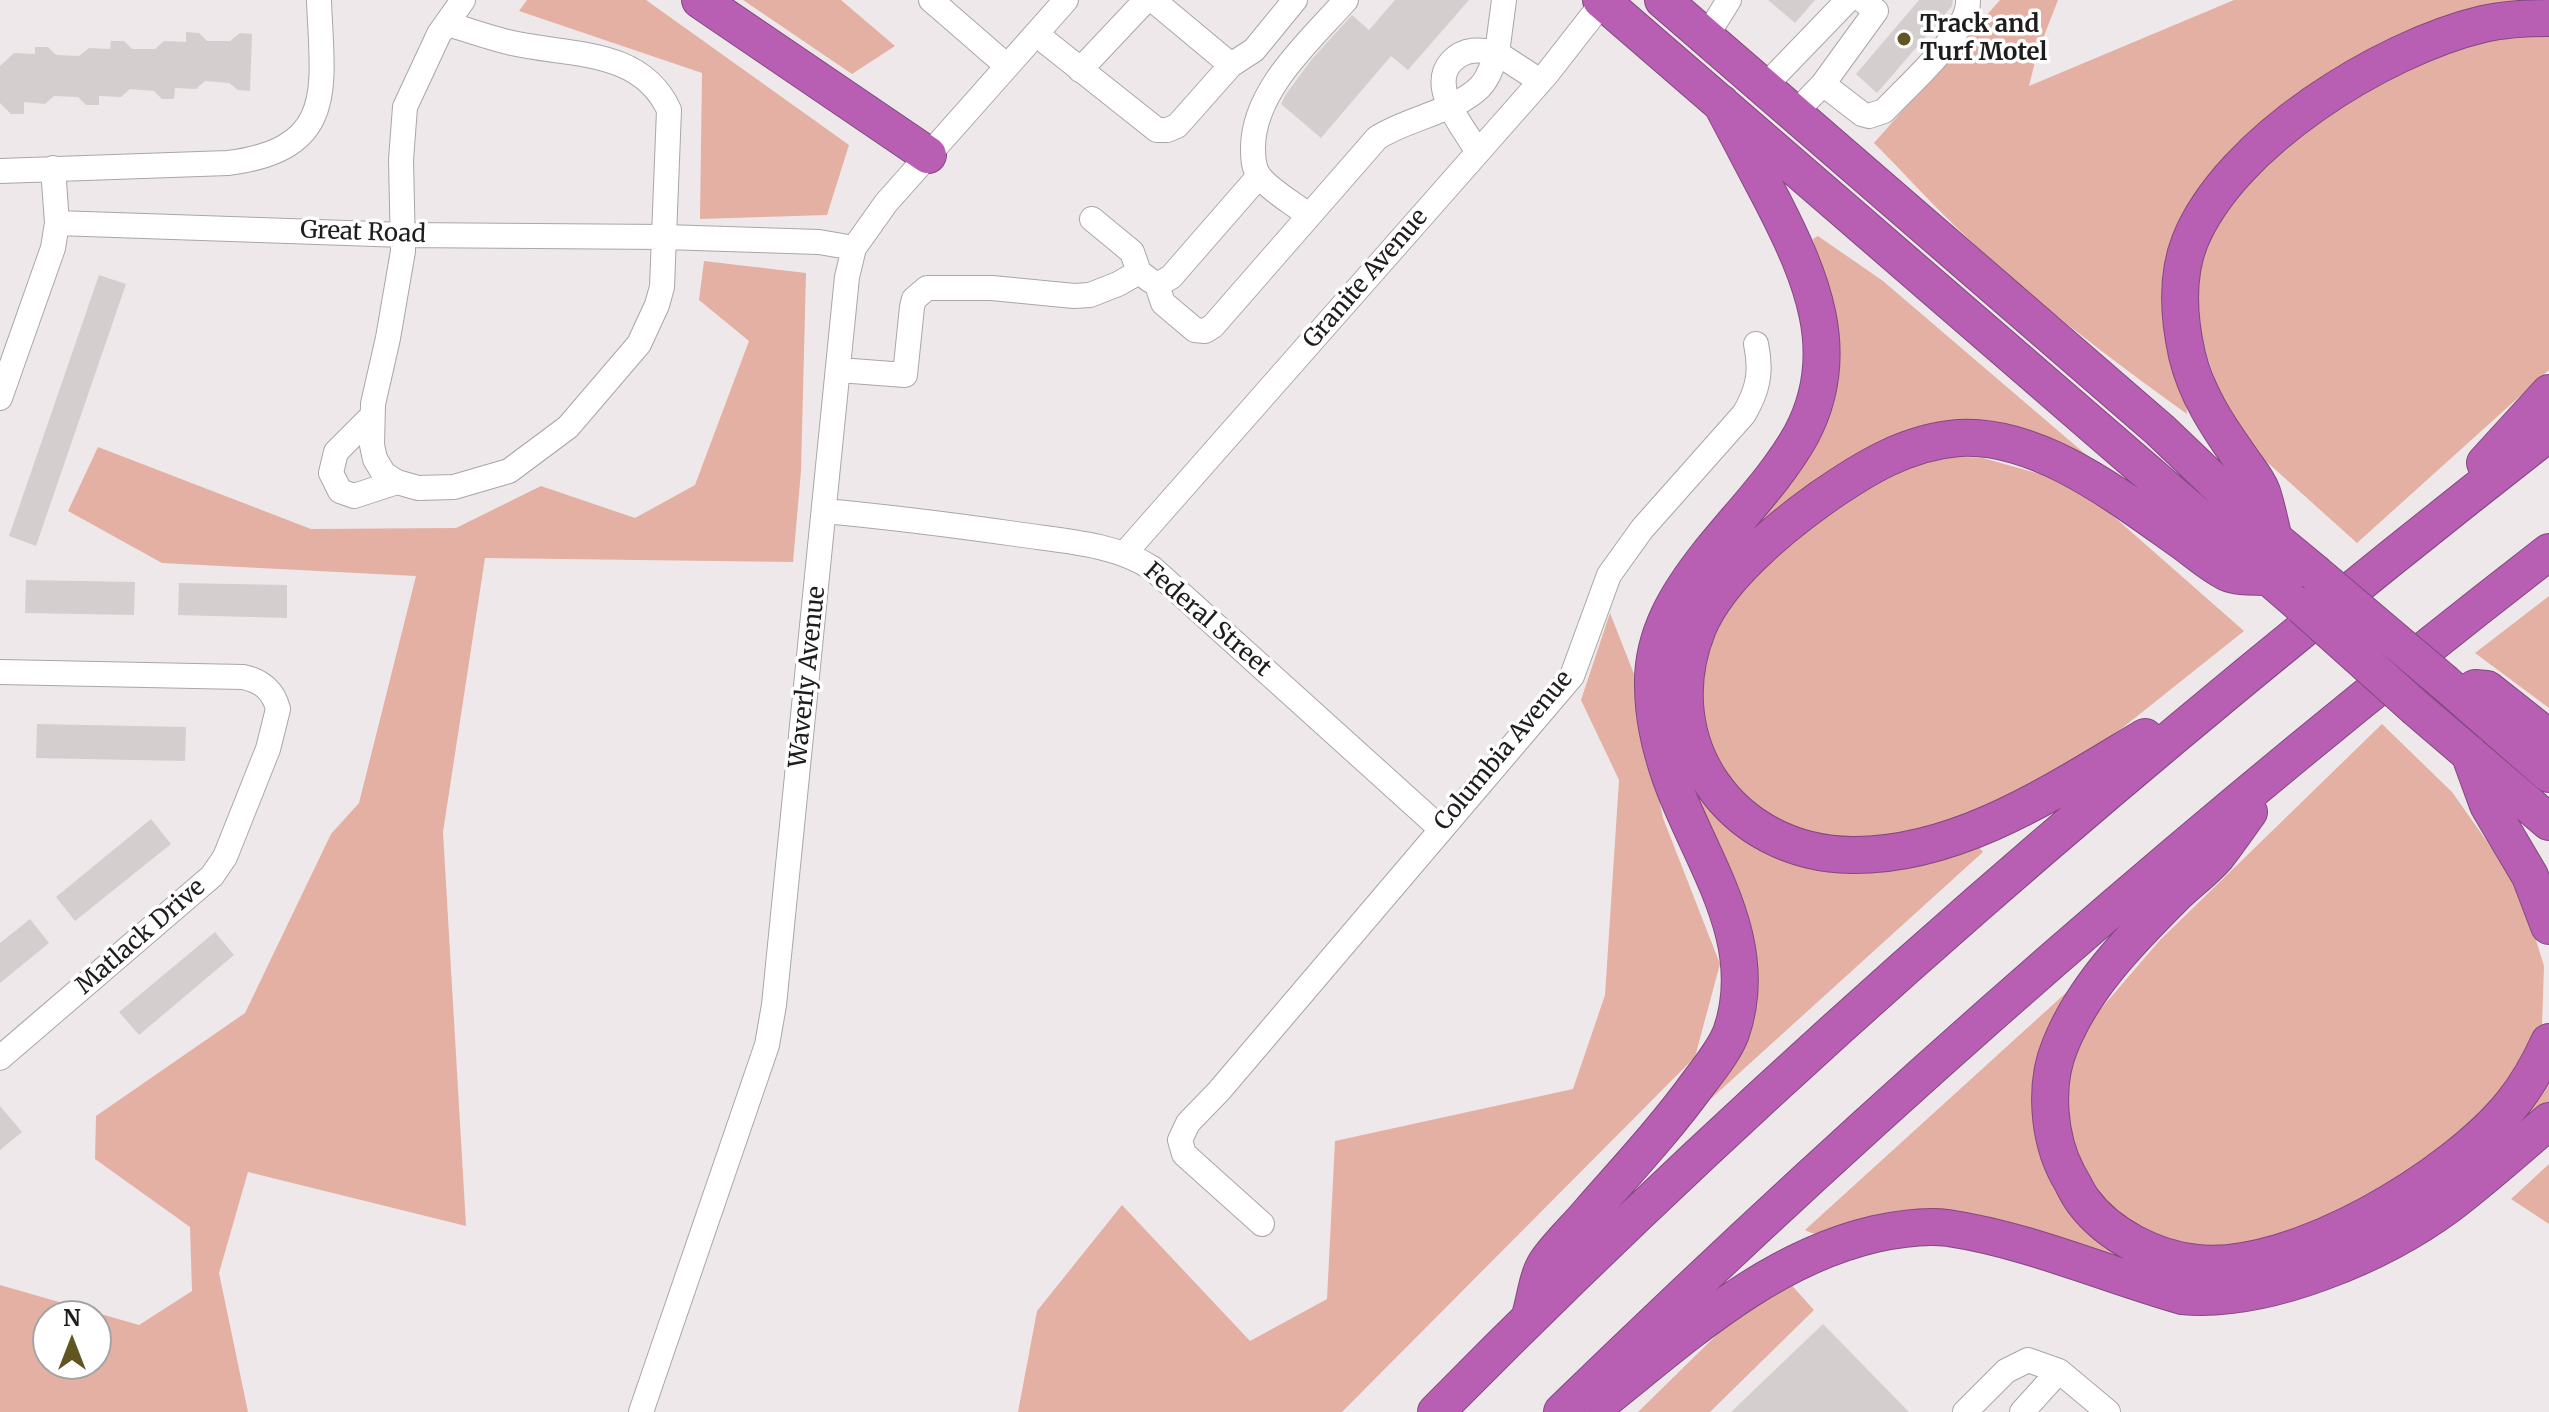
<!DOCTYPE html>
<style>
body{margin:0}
#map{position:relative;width:2549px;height:1412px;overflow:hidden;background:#eee8ea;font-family:Merriweather,serif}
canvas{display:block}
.north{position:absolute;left:32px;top:1300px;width:80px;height:80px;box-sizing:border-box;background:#fff;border:2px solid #a5a4a5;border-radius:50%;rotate:0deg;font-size:22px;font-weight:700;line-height:32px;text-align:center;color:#1e1c1d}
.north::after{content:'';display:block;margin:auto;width:28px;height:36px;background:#615522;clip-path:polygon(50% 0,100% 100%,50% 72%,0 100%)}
</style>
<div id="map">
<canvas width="2549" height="1412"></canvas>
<div class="north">N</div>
</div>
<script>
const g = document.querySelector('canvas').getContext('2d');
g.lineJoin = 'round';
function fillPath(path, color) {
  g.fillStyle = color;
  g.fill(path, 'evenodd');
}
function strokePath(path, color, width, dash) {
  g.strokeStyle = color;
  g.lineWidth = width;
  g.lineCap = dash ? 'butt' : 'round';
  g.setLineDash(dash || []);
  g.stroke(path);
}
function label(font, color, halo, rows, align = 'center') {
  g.font = font + ' Merriweather,serif';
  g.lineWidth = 7;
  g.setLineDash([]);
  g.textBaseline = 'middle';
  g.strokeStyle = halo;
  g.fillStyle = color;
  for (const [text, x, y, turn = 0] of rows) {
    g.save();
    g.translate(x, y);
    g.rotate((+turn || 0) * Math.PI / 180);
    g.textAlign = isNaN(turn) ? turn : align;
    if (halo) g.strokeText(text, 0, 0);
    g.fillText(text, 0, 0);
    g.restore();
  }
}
const green = new Path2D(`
 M527 0H646L849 145 827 215 700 219 702 73 519 11Z
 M743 0H841L895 46 852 74Z
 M2000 0H2058L2037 54 2029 86 2234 0H2549V5L2457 17 2177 230 2187 414C2106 356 2026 295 1955 226 1927 199 1901 170 1874 143Z
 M2549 32V370L2357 543 2258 454 2219 391 2195 321 2200 254 2230 199 2307 127 2392 75 2476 41Z
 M1818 236 1883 281 2111 476 2109 480C2070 457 2028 431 1982 425 1875 413 1707 549 1678 649 1662 704 1678 765 1714 808 1744 843 1790 865 1836 867 1888 870 1929 856 1979 847L1983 852 1693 1115 1730 1063 1748 1026 1755 987 1753 948 1744 914 1676 759C1637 632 1707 576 1780 484 1798 461 1819 435 1828 407 1844 349 1828 294 1813 239Z
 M704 261 806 273 801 471 793 562 485 558 443 832 466 1226 248 1172 219 1273 248 1412H0V1285L139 1325 192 1291 190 1227 95 1159 96 1116 245 1013 331 834 359 803 416 576 162 563 68 511 98 447 311 529 456 528 541 486 635 518 695 485 749 341 699 300ZM48 1316H96V1364H48Z
 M1951 456 1983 458 2040 474 2095 500 2244 631 2111 737 2036 787 1930 831 1837 841 1777 823 1730 784 1705 737 1700 672 1725 610 1764 564 1806 526 1874 485 1920 463Z
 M2549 596V708L2475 653Z
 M1610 613 1634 674 1663 818 1720 964 1695 1057 1342 1412H1018L1037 1311 1122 1205 1250 1341 1327 1299 1335 1141 1573 1089 1605 995 1619 780 1581 700Z
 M2382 724 2452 792 2520 888 2544 966 2542 1026 2518 1075 2476 1122 2413 1172 2347 1210 2242 1247 2177 1246 2122 1220 2088 1183 2065 1119 2069 1067 2092 1019 2160 940Z
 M2091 970C2090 985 2074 998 2066 1011 2060 1020 2053 1032 2048 1042 2038 1066 2036 1113 2042 1138 2062 1224 2138 1283 2228 1276 2334 1267 2501 1165 2549 1069V1105C2470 1172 2405 1227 2306 1264 2262 1280 2216 1290 2170 1279 2099 1263 2033 1226 1960 1218 1934 1215 1906 1214 1881 1219 1858 1222 1827 1243 1805 1230Z
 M2549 1164V1224L2511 1199Z
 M1787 1280 1814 1310 1710 1412H1638L1741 1311Z`);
const building = new Path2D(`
 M1395 0H1469L1408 70 1391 56 1321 138 1281 104 1286 94 1312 59 1352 15 1369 30Z
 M1768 0H1815L1795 23Z
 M1919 0H1953L1952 6 1877 93 1856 74Z
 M186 32 199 33 207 41H230L240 33 252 34 250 91 238 90 229 83 205 81 196 89 175 88 174 99H162L154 91 130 89 121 97 99 96V105H86L78 97 54 96 45 104 24 102V114H11L0 103V66L14 53 35 54V47H48L56 55 79 56 89 48 110 49 111 41H124L132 49H155L164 41 186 42Z
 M99 275 126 284 36 546 9 536Z
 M26 580 135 582 134 615 25 613Z
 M179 583 287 585V618L178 615Z
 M37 724 186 727 185 761 36 758Z
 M151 819 171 844 75 921 56 897Z
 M30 919 49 943 0 983V943Z
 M215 932 234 955 139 1035 119 1012Z
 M0 1106 22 1132 0 1150Z
 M1823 1324 1909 1412H1731Z`);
const minor = new Path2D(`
 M931 0 1007 66
 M1153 0 1231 65 1254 50 1295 0
 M447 24C469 30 490 38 512 43 569 56 641 48 669 110L662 287 657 305 639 344 568 427 509 471 454 487 418 488 397 482 384 474 375 459 372 445 373 404 388 338 403 251 401 160 405 107 439 34 463 0
 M1036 34 1157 130H1167L1177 126 1231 65
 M1706 37 1729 0
 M1080 70 1146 0
 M1823 84 1862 114 1869 116 1884 111C1906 87 1970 32 1968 0
 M1764 87 1848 0
 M1795 113 1823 84 1876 11 1862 0
 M1478 152C1464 128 1428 88 1451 62 1464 48 1480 49 1497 53L1504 0
 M0 171 228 163C339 149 322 86 319 0
 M1259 176 1171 277 1157 285 1163 303 1195 330 1205 331 1213 326 1377 138C1407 118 1455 112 1480 87 1489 78 1492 65 1497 53L1540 81
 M1308 215C1294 204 1270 190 1260 177 1253 169 1253 157 1253 147 1254 89 1310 41 1346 0
 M1092 219 1132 252 1139 272 1151 281
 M57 223 404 235 665 237 819 242 854 248
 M839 370 905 375 912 307 914 299 927 288H992L1074 296 1090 295 1118 284 1139 272
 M0 398 53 248 57 223 53 168
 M372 416 336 452 331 473 340 491 354 496 397 482
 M825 511C889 517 952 525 1016 534 1062 541 1113 543 1152 568L1440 828
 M1125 553 1546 75 1603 2
 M0 672 243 677C262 681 273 690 278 709L268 749 225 857 212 876 0 1058
 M1262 1224 1184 1154 1180 1140 1188 1123 1219 1091 1572 676 1609 575 1642 529 1744 414C1758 390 1762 372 1756 344
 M641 1412 767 1045 774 1005 847 277 854 248 886 203 1066 0
 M1965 1412 2006 1371 2028 1360 2059 1371 2108 1412
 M2022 1412 2059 1371`);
const highway = new Path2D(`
 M700 0 928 155
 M1601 0 2302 606
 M1663 0 2160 430 2274 539 2314 572
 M2485 463 2549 393
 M2274 539C2270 523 2267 507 2262 492 2257 479 2246 467 2239 456 2217 425 2196 393 2187 355 2179 319 2176 276 2190 241 2230 142 2382 48 2483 24 2505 19 2526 18 2549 18
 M2445 683 2549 774
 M2475 688 2487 689 2549 738
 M2417 709 2549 822
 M2145 737C2056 790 1959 856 1852 855 1731 854 1652 742 1698 628 1718 579 1778 529 1820 499 1863 469 1906 442 1959 438 2037 433 2118 496 2179 539 2195 550 2211 565 2228 573 2239 578 2256 576 2268 577
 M2469 753 2488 805 2530 876 2549 926
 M2249 812C2238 827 2228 842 2217 856 2204 871 2187 883 2173 897 2129 941 2083 988 2060 1046 2044 1084 2048 1138 2068 1175 2073 1183 2077 1193 2083 1201 2108 1235 2155 1259 2197 1263 2294 1273 2453 1177 2512 1104 2528 1084 2539 1064 2549 1042
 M1530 1316C1535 1300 1537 1277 1546 1263 1558 1245 1577 1228 1591 1211 1627 1170 1665 1129 1697 1085 1709 1069 1724 1051 1731 1033 1763 941 1701 862 1671 779 1660 748 1653 717 1653 685 1652 634 1678 593 1708 555 1739 516 1777 478 1801 435 1845 353 1811 276 1772 200 1755 168 1738 135 1721 103
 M1603 1401C1687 1334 1768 1259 1875 1234 1898 1229 1925 1225 1948 1228 2028 1240 2105 1274 2182 1296 2267 1304 2383 1254 2450 1204 2484 1178 2517 1149 2549 1121
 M1436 1412C1783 1060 2159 738 2549 433
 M1562 1412C1875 1108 2204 819 2549 552`);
const highwayBridge = new Path2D(`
 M2314 572 2445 683
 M2302 606 2417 709`);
const markers = [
 [1904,39,8,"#615522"]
];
const poiNames = [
 ["Track and",1920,25],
 ["Turf Motel",1920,53]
];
const streetNames = [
 ["Great Road",363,233,2],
 ["Granite Avenue",1366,279,-49],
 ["Federal Street",1207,620,41],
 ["Waverly Avenue",808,677,-84],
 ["Columbia Avenue",1504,751,-50],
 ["Matlack Drive",141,937,-41]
];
fillPath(green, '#e4b0a4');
fillPath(building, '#d5cece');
strokePath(minor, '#aba5a7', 26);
strokePath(highway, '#82487f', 38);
strokePath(minor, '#fff', 24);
strokePath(highway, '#b85fb4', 36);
strokePath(highwayBridge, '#82487f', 38, []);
strokePath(highwayBridge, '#b85fb4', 36);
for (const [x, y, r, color] of markers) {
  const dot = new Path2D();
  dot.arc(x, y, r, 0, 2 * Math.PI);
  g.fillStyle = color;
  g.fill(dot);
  strokePath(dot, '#fff', 3);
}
label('bold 24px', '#1e1c1d', '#fff', poiNames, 'left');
label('24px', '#1e1c1d', '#fff', streetNames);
</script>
